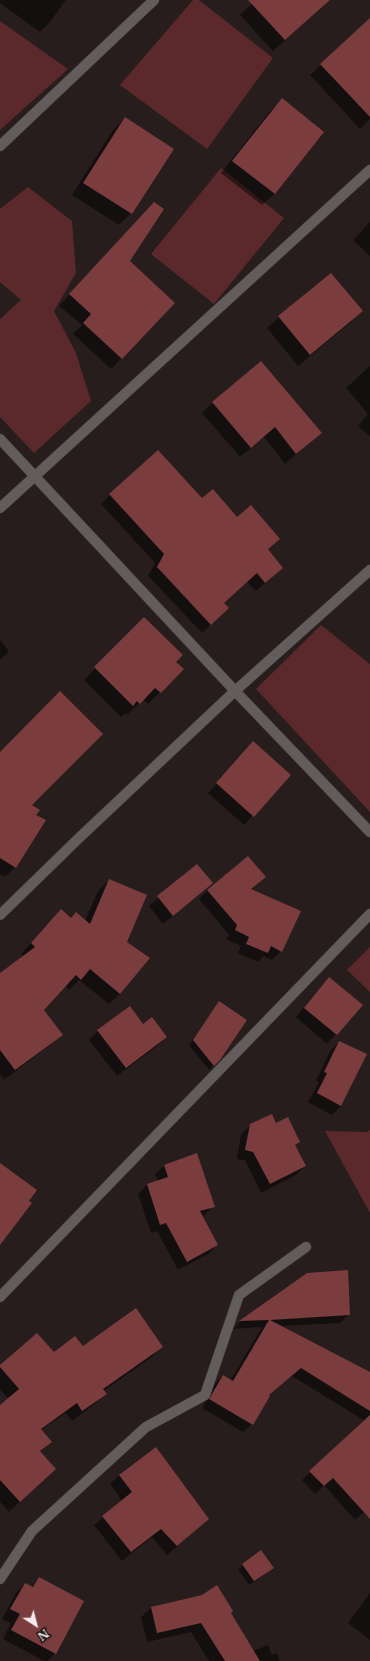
<!DOCTYPE html>
<style>
body{margin:0}
#map{position:relative;width:370px;height:1661px;overflow:hidden;background:#271d1d;font-family:"Libre Baskerville",serif}
canvas{display:block}
.north{position:absolute;left:16px;top:1605px;width:40px;height:40px;-webkit-text-stroke:3px #1d1414;paint-order:stroke;rotate:144deg;font-size:11px;font-weight:700;line-height:16px;text-align:center;color:#f4eded}
.north::after{content:'';display:block;margin:auto;width:14px;height:18px;background:#f4eded;clip-path:polygon(50% 0,100% 100%,50% 72%,0 100%)}
</style>
<div id="map">
<canvas width="370" height="1661"></canvas>
<div class="north">N</div>
</div>
<script>
const g = document.querySelector('canvas').getContext('2d');
g.lineJoin = 'round';
function fillPath(path, color) {
  g.fillStyle = color;
  g.fill(path, 'evenodd');
}
function strokePath(path, color, width, dash) {
  g.strokeStyle = color;
  g.lineWidth = width;
  g.lineCap = dash ? 'butt' : 'round';
  g.setLineDash(dash || []);
  g.stroke(path);
}
const green = new Path2D(`
 M193 0H199L273 58 207 149 120 85Z
 M0 21 68 69 0 130Z
 M221 168 284 218 214 304 151 254Z
 M28 187 72 221 76 273 54 311 76 353 91 401 34 453 0 417V319L21 300 0 282V209Z
 M321 625 370 664V812L256 689Z
 M370 947V992L347 970Z
 M370 1130V1213L325 1131 367 1132Z`);
const shadow = new Path2D(`
 M0 0H66L50 22 40 32 0 3Z
 M256 0H330L273 51 240 15Z
 M370 19V119L360 129 310 75Z
 M282 100 323 132 274 194 262 205 221 173 270 111Z
 M125 119 173 149 131 213 119 225 72 195 113 130Z
 M144 213 129 261 174 303 111 369 73 334 82 325 59 306Z
 M370 222V256L353 240Z
 M361 311 350 323 298 366 267 328 279 317Z
 M370 366V436L358 426 368 414 346 388Z
 M213 402 321 433 285 464 264 437 240 457 202 413Z
 M110 495 201 500 267 550 282 568 256 591 247 582 223 603 219 617 202 633 148 576 155 563 101 504Z
 M144 618 175 662 183 669 148 704 143 699 127 715 125 713 121 717 84 680Z
 M0 640 9 651 0 660Z
 M245 752 290 775 244 825 208 793Z
 M0 753 35 815 15 867 5 877 0 874Z
 M197 865 212 883 163 924 149 906Z
 M265 877 250 890 281 951 272 960 263 956 258 962 238 953 241 946 226 939 229 935 199 899 208 890Z
 M109 880 126 943 120 994 109 1004 79 980 69 990 65 985 43 1010 61 1035 50 1045 4 1080 0 1075V974L24 957 21 954 50 922 71 919 85 921 98 891Z
 M329 978 361 1005 327 1044 296 1017Z
 M219 1003V1059L209 1070 189 1045Z
 M98 1031 166 1037 157 1046 117 1076 89 1040Z
 M339 1042 366 1054 341 1106 332 1115 308 1102 319 1082 316 1081 330 1051Z
 M276 1124 299 1142 295 1146 305 1166 296 1175 261 1193 245 1160 237 1159 241 1134 251 1125Z
 M164 1166 213 1206 204 1215 201 1216 217 1245 208 1254 178 1270 157 1231 151 1233 138 1194 147 1185 158 1181 155 1174Z
 M306 1274 348 1315 340 1323 281 1326 370 1374V1507L355 1520 324 1485 315 1494 302 1480 365 1421 292 1376 268 1395 252 1424 243 1432 202 1408 214 1385 223 1376 230 1381 262 1327 233 1329 240 1322Z
 M162 1346 152 1357 103 1391 105 1393 95 1404 72 1421 66 1413 41 1430 50 1442 39 1453 55 1469 9 1512 0 1502V1406L9 1399 0 1390V1366L82 1348Z
 M155 1449 199 1527 167 1555 152 1537 122 1561 94 1525 122 1501 110 1484 119 1475Z
 M243 1565 273 1568 249 1585 238 1569Z
 M40 1578 55 1653 48 1661H44L3 1639 11 1623 2 1619 16 1593 25 1584 31 1587Z
 M370 1593V1640L348 1623Z
 M202 1595 230 1613 253 1651 268 1645 272 1655 277 1653 280 1661H209L191 1632 147 1642 141 1617 151 1608Z`);
const building = new Path2D(`
 M248 0H330L285 40Z
 M370 18V117L320 64Z
 M282 98 324 132 275 194 232 161Z
 M125 117 174 149 132 214 83 183Z
 M154 202 164 209 130 261 175 303 122 359 83 323 91 314 69 294Z
 M331 273 363 311 310 355 278 316Z
 M261 361 322 433 296 454 275 427 251 448 212 402Z
 M158 450 202 498 213 489 237 517 251 505 280 539 268 549 283 568 265 583 257 573 224 603 229 608 211 625 157 567 164 554 109 494Z
 M144 617 183 655 176 662 184 669 161 693 155 688 140 704 137 701 133 706 94 667Z
 M60 691 103 734 32 805 40 810 36 815 46 820 16 868 0 858V752Z
 M253 741 291 775 254 817 216 783Z
 M248 856 266 877 251 889 301 911 282 952 271 946 268 953 246 944 249 937 235 930 237 925 207 890Z
 M197 864 213 883 173 916 157 896Z
 M109 879 147 895 127 942 150 958 120 994 90 969 81 980 76 975 44 1010 63 1035 15 1070 0 1050V973L35 947 31 943 61 909 71 918 76 912 90 924Z
 M329 977 363 1005 337 1035 304 1008Z
 M219 1001 247 1020 220 1060 214 1066 193 1040Z
 M130 1006 143 1024 152 1017 167 1037 126 1068 97 1030Z
 M339 1041 367 1054 341 1106 317 1093 327 1073 324 1072Z
 M272 1114 276 1123 288 1117 300 1142 295 1145 306 1166 270 1184 253 1152 245 1150 250 1124Z
 M197 1153 215 1207 200 1211 218 1245 187 1262 166 1223 160 1225 147 1184 168 1177 164 1165Z
 M0 1163 37 1190 29 1201 32 1203 0 1245Z
 M348 1270 350 1315 270 1320 370 1372V1411L301 1368 269 1395 270 1396 253 1425 209 1399 223 1375 233 1381 269 1320 239 1321 307 1273Z
 M136 1308 163 1347 103 1389 107 1394 82 1411 77 1403 41 1429 52 1442 40 1451 56 1469 20 1502 0 1480V1405L19 1389 0 1367V1365L37 1333 54 1352 75 1336 83 1346Z
 M370 1415V1519L333 1478 324 1486 309 1471Z
 M156 1447 209 1519 177 1546 161 1529 131 1552 102 1516 132 1492 119 1475Z
 M261 1550 274 1568 254 1581 242 1564Z
 M39 1577 84 1601 56 1654 11 1630 20 1614 10 1609 25 1583 33 1587Z
 M217 1585 233 1611 231 1613 260 1661H225L201 1623 157 1633 151 1607 202 1595Z`);
const minor = new Path2D(`
 M0 146 154 0
 M0 439 235 691 370 832
 M0 508 370 170
 M0 915 79 838 235 691 370 570
 M0 1297 370 914
 M0 1579 32 1531 146 1427 205 1395 239 1295 306 1247`);
fillPath(green, '#5b292b');
fillPath(shadow, '#0007');
fillPath(building, '#7b3c3d');
strokePath(minor, '#443a3a', 11);
strokePath(minor, '#625c5c', 10);
</script>
